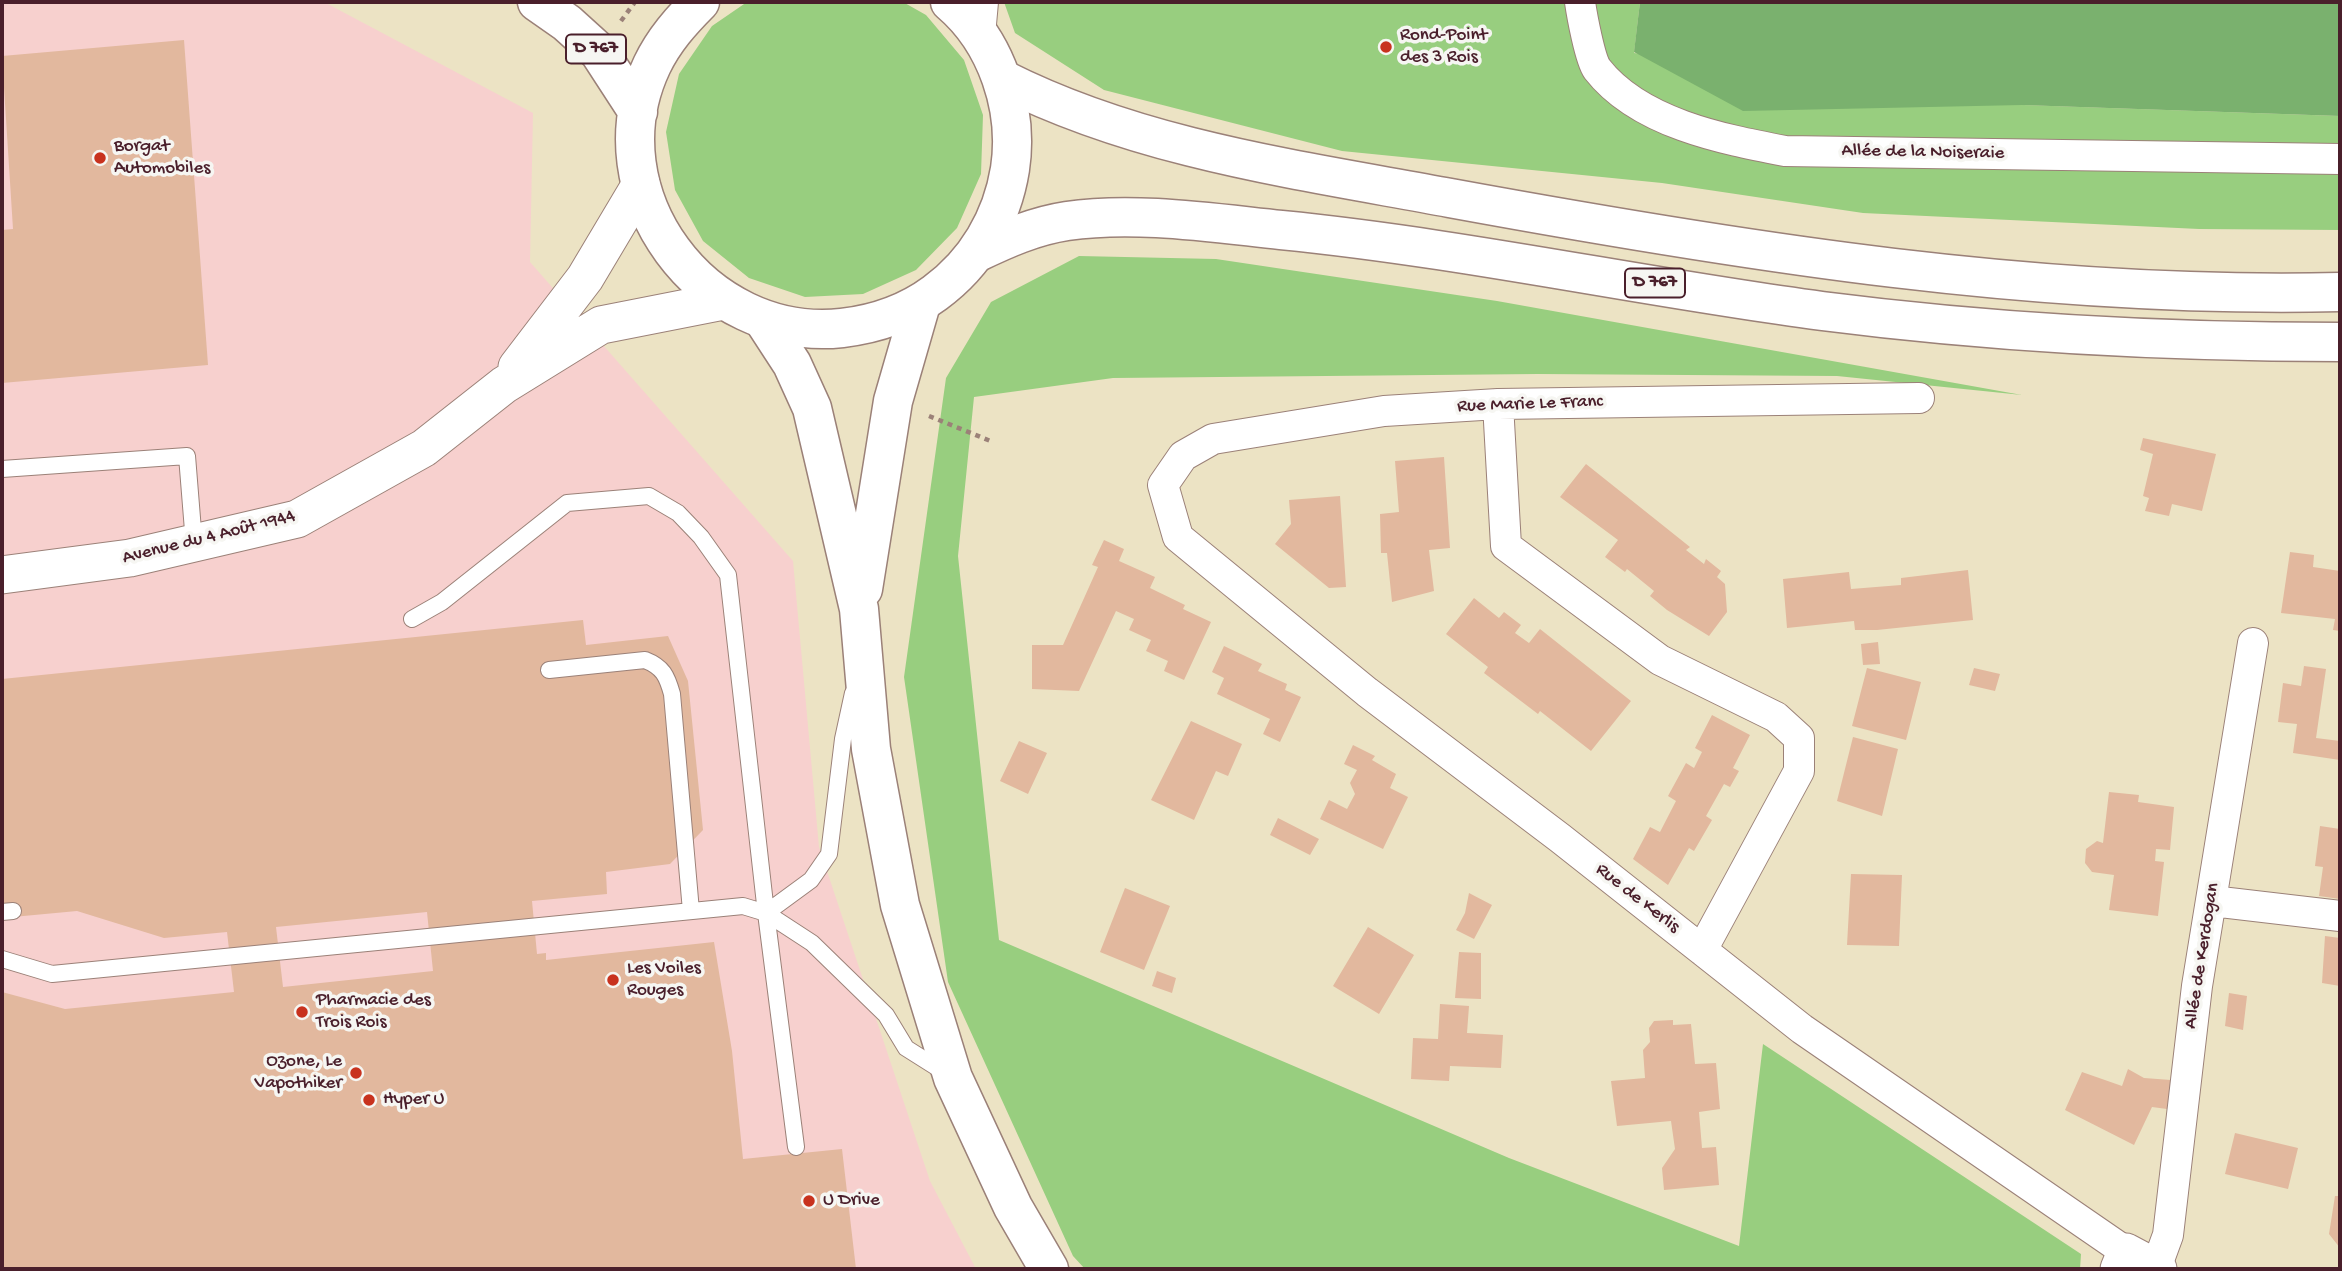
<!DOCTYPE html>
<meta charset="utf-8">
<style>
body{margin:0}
#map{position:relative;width:2342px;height:1271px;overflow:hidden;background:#ece3c4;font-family:"Gochi Hand",sans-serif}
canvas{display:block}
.frame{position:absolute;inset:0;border:4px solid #4a1f2b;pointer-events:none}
</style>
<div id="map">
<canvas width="2342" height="1271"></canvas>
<div class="frame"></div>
</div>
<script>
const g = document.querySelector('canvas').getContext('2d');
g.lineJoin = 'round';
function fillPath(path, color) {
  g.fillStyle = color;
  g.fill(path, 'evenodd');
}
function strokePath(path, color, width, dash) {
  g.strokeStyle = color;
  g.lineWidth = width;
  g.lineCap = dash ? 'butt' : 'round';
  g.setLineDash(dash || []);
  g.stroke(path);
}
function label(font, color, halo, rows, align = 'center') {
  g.font = font + ' "Gochi Hand",sans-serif';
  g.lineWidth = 7;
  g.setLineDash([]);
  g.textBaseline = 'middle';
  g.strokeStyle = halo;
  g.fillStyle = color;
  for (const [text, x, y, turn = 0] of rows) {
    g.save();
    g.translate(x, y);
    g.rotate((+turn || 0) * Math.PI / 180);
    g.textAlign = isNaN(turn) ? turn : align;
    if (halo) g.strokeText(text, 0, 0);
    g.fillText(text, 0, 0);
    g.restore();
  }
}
const built = new Path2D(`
 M2 2H324L533 113 530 262 793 561 819 847 930 1181 976 1269H2Z`);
const green = new Path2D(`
 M747 2H903L926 15 964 60 983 115 981 174 957 228 916 270 863 294 805 297 749 278 703 241 675 190 666 132 679 74 712 26Z
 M1004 2H1640L1634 53 2023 105 2340 116V230L2199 229 1863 213 1662 183 1342 151 1104 90 1015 33Z
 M1079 256 1216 259 1497 301 2022 395 1837 376 1538 374 1113 378 974 397 958 556 999 940 1509 1158 1739 1246 1763 1044 2081 1254 2080 1269H1085L1073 1256 948 982 904 677 946 378 991 302Z`);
const forest = new Path2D(`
 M1640 2H2340V116L2022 105 1743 111 1634 52Z`);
const building = new Path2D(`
 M184 40 208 365 2 383V230L13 229 2 56Z
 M2143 438 2216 454 2202 511 2172 504 2169 516 2145 511 2149 498 2143 496 2153 454 2140 450Z
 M1444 457 1450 548 1429 550 1434 591 1392 602 1387 553H1381L1380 514 1399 512 1395 461Z
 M1586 464 1690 547 1686 550 1704 564 1706 559 1721 571 1717 577 1725 584 1727 612 1709 636 1667 610 1650 596 1654 591 1627 569 1625 572 1605 557 1618 540 1560 497Z
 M1340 496 1346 587 1329 588 1275 544 1291 524 1289 500Z
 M1104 540 1124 549 1119 561 1155 577 1150 588 1185 605 1183 609 1211 622 1184 680 1164 671 1168 661 1146 651 1151 640 1129 630 1134 619 1116 611 1079 691 1032 689V645H1063L1098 567 1092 565Z
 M2290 552 2314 555 2313 567 2340 571V631L2333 630 2335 619 2281 613Z
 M1968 570 1973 620 1877 630H1855L1854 621 1787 628 1783 579 1849 572 1851 589 1901 585V578Z
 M1474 598 1499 618 1504 612 1521 625 1515 633 1529 643 1540 629 1631 701 1591 751 1540 711 1538 714 1484 673 1488 667 1446 634Z
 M583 620 586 645 668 636 688 681 703 830 670 864 606 872 607 894 532 901 537 954 546 953V960L714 942 732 1051 743 1159 842 1149 856 1269H2V992L65 1009 234 992 227 932 164 938 77 911 2 918V679ZM427 912 433 971 283 987 276 927Z
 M1878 642 1880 664 1863 665 1861 644Z
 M1224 646 1262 664 1258 671 1287 684 1285 690 1301 697 1280 742 1263 734 1270 719 1217 694 1224 678 1212 672Z
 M2304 666 2326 669 2316 738 2340 741V760L2293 753 2297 724 2278 722 2283 683 2301 686Z
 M1867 668 1921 682 1906 740 1852 726Z
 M1974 668 2000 674 1995 691 1969 685Z
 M1712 715 1750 735 1733 768 1739 771 1730 787 1724 784 1706 816 1712 820 1694 851 1689 848 1668 885 1633 859 1650 827 1660 832 1676 801 1668 796 1686 763 1694 768 1702 752 1695 748Z
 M1191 721 1242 744 1228 776 1216 771 1194 820 1151 800Z
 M1853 737 1898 749 1882 816 1837 801Z
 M1019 741 1047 753 1028 794 1000 781Z
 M1353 745 1375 756 1372 760 1396 774 1390 788 1408 797 1383 849 1320 819 1329 800 1347 809 1355 794 1350 783 1357 770 1344 764Z
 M2109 792 2139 795 2138 802 2174 807 2170 850 2156 849 2155 861 2164 862 2158 916 2109 910 2114 875 2092 872 2085 863 2086 849 2097 841 2103 843Z
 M1278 818 1319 839 1310 855 1270 835Z
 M2320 826 2340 829V899L2319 896 2323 867 2315 866Z
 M1851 874 1902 875 1899 946 1847 945Z
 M1125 888 1170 906 1144 970 1100 952Z
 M1469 893 1492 905 1474 939 1456 930 1465 913Z
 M1368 927 1414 955 1379 1014 1333 986Z
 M2325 936 2340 938V986L2322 983Z
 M1459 952 1481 953V999L1455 998Z
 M1157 971 1176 978 1172 993 1152 986Z
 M2229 993 2247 996 2243 1030 2225 1026Z
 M1440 1004 1469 1006 1467 1033 1503 1035 1501 1068 1450 1066 1449 1081 1411 1079 1413 1038 1438 1039Z
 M1673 1020V1025L1691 1024 1695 1064 1716 1063 1720 1109 1699 1112 1702 1148 1716 1147 1719 1185 1664 1190 1662 1168 1675 1149 1671 1121 1617 1126 1611 1081 1645 1078 1643 1050 1650 1042 1649 1028 1654 1021Z
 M2128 1069 2144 1078 2171 1080 2167 1109 2152 1107 2134 1145 2065 1110 2082 1072 2122 1086Z
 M2235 1133 2298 1148 2288 1189 2225 1174Z
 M2335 1196H2340V1248L2329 1234Z`);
const path = new Path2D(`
 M621 21 635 2
 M929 416 993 442`);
const service = new Path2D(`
 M2 469 187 456 194 543
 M549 670 645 660C663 667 667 676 672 694L691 911
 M853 693 843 739 829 854 811 880 766 913 812 943 886 1015 906 1048 944 1072
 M2 912 13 911
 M766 913 796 1147
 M2 959 52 974 743 906 766 913 728 575 701 537 678 513 649 496 567 503 442 602 412 619`);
const minor = new Path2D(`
 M1580 2C1582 16 1590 59 1597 69 1639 123 1722 139 1785 151L2340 159
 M980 35 983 2
 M1919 398 1498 404 1384 411 1213 439 1183 456 1163 485 1178 537 1367 692 1560 838 1802 1029 2126 1252
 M1498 404 1506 546 1660 660 1776 717 1799 738V771L1702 950
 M2212 901 2340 916
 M2156 1268 2168 1235 2197 986 2253 643`);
const tertiary = new Path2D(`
 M517 367 585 278 641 184
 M2 575 130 558 297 519 424 448 504 385 601 325 723 301
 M2119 1269 2126 1252 2158 1269`);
const secondary = new Path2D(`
 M764 321 792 364 812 408 859 609 871 749 900 905 953 1078 1013 1207 1049 1269
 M863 589 893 401 921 304`);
const primary = new Path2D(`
 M537 2 567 23 599 52 638 112
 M700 2C681 21 664 40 652 65 591 194 704 343 842 328 876 324 908 313 935 293 976 263 1002 219 1010 169 1019 109 997 42 950 2`);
const trunk = new Path2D(`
 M1002 79C1140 149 1299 170 1450 198 1745 252 2040 299 2340 292
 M976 253C1005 239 1034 226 1067 221 1135 211 1213 223 1281 230 1463 248 1641 287 1822 311 1994 333 2167 342 2340 342`);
const markers = [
 [1386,47,7,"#c8321e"],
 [100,158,7,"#c8321e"],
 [613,980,7,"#c8321e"],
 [302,1012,7,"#c8321e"],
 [356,1073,7,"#c8321e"],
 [369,1100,7,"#c8321e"],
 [809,1201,7,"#c8321e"]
];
const shields = [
 [596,49,60],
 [1655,283,60]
];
const shieldNames = [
 ["D 767",596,49],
 ["D 767",1655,283]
];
const poiNames = [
 ["Rond-Point",1400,36],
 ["des 3 Rois",1400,58],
 ["Borgat",114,147],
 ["Automobiles",114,169],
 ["Les Voiles",627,969],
 ["Rouges",627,991],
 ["Pharmacie des",316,1001],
 ["Trois Rois",316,1023],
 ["Ozone, Le",342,1062,"right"],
 ["Vapothiker",342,1084,"right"],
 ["Hyper U",383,1100],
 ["U Drive",823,1201]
];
const streetNames = [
 ["Allée de la Noiseraie",1923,153,1],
 ["Rue Marie Le Franc",1530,405,-2],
 ["Avenue du 4 Août 1944",209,538,-14],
 ["Rue de Kerlis",1637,899,38],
 ["Allée de Kerdogan",2203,956,-81]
];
fillPath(built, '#f7d0ce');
fillPath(green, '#98ce7f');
fillPath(forest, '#7ab16e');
fillPath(building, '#e2b89e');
strokePath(service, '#9b8178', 18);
strokePath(minor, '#9b8178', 32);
strokePath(tertiary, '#9b8178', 39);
strokePath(secondary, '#9b8178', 41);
strokePath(primary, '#9b8178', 41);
strokePath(trunk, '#9b8178', 41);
strokePath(path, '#9b8178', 4.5, [5, 5]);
strokePath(service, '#fff', 16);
strokePath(minor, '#fff', 30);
strokePath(tertiary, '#fff', 37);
strokePath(secondary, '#fff', 38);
strokePath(primary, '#fff', 38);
strokePath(trunk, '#fff', 38);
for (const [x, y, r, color] of markers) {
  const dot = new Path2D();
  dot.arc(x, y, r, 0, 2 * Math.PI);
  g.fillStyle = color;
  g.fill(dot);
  strokePath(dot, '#f6f6f2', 2.5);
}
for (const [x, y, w] of shields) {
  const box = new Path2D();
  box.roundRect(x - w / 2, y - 14.5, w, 29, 5);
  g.fillStyle = '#f6f6f2';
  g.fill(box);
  strokePath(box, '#4a1f2b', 2);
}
label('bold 18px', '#4a1f2b', null, shieldNames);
label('19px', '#4a1f2b', '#f6f6f2', poiNames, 'left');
label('19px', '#4a1f2b', '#f6f6f2', streetNames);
</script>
